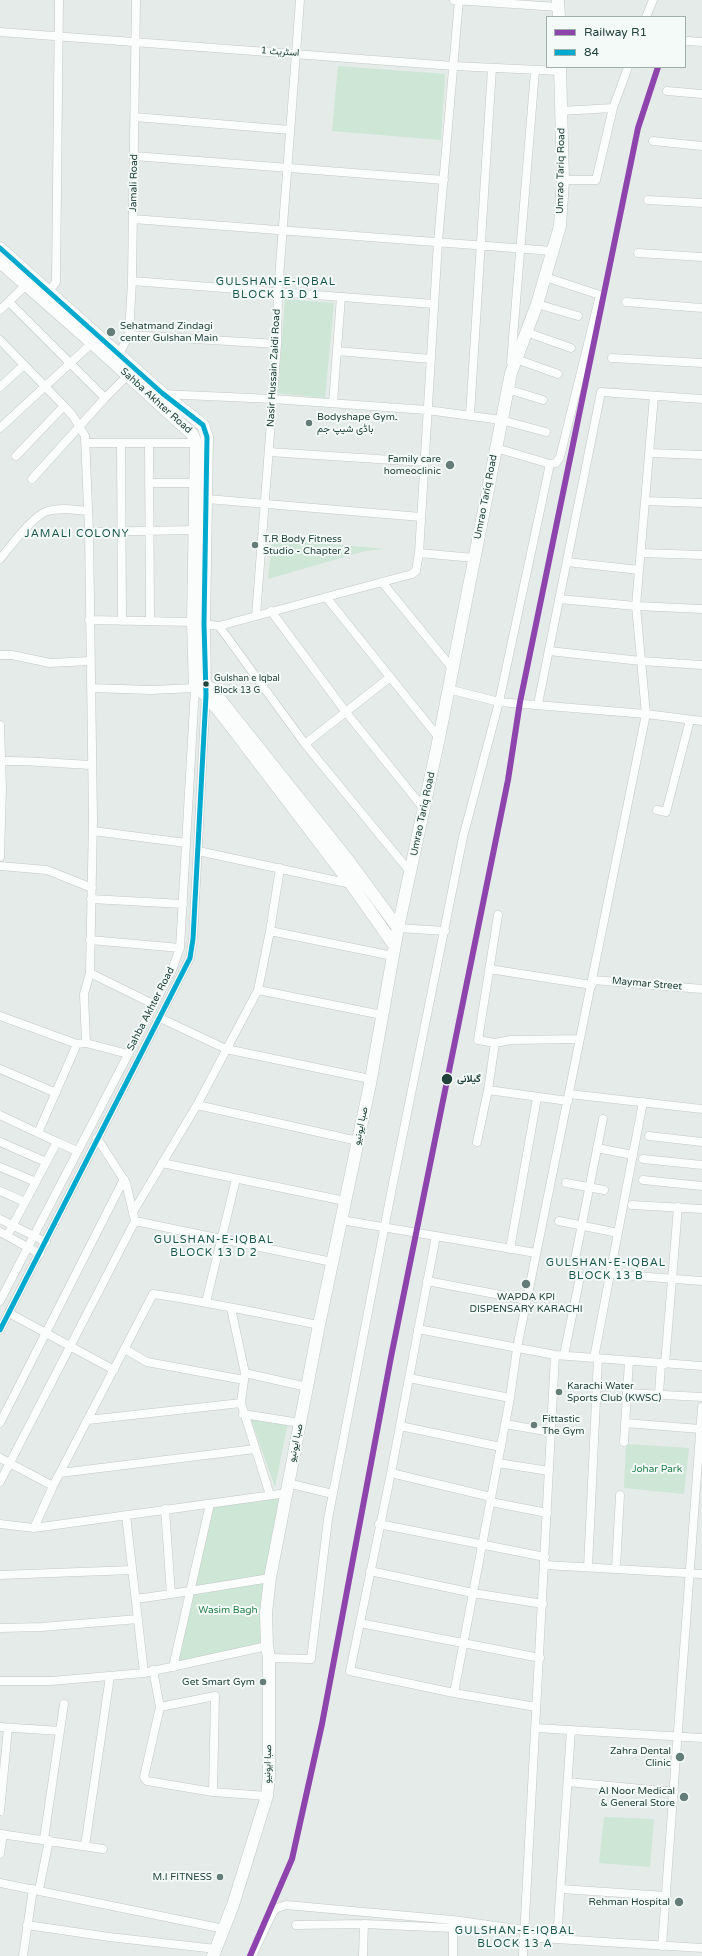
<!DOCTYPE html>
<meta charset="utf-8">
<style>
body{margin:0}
#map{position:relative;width:702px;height:1956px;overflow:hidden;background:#e5ebe9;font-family:"Varela Round",sans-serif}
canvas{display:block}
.legend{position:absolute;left:546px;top:16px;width:140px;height:52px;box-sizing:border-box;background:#f4faf7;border:1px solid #9fb0ac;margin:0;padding:5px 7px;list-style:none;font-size:12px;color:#20423b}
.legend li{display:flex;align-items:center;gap:8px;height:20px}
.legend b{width:20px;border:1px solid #9fb0ac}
</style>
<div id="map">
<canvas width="702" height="1956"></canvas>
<ul class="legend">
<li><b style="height:5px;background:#8e44ad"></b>Railway R1</li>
<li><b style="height:5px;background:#00a9ce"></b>84</li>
</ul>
</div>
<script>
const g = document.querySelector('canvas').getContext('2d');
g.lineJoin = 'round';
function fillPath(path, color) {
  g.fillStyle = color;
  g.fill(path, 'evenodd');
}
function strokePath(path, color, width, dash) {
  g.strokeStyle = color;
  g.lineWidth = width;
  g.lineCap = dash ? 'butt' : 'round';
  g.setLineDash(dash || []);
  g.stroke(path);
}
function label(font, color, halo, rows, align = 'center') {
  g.font = font + ' "Varela Round",Vazirmatn,sans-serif';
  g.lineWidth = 4;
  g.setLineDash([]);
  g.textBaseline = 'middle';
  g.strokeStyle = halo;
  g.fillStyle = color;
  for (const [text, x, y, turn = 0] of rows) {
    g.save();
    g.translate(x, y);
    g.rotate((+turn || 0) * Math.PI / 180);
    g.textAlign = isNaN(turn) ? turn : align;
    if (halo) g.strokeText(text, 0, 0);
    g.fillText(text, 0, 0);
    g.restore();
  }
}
const green = new Path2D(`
 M338 66 445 74 441 140 332 131Z
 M285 299 334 303 325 398 278 393Z
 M272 539 386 549 365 551 268 579Z
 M250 1417 288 1422 275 1487Z
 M626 1444 689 1448 684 1494 624 1488Z
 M285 1495 267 1643 176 1664 210 1504Z
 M604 1817 654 1819 650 1867 599 1863Z`);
const street = new Path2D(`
 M454 0 558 7
 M646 17 653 0
 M0 32 454 66 560 71
 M688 41 702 42
 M667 91 702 94
 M561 111 613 108
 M135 117 290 130
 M653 141 702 146
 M134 156 444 180
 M563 180H596L613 108 628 67
 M648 200 702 203
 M133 219 553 251
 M638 253 702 257
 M132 281 434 304
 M46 295 56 282 59 0
 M9 302 105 398
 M626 302 702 308
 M537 304 578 316
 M0 310 26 285
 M526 332 571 348
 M129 335 277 344
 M0 340 64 406 73 416 85 436 89 532 93 819 90 973 84 994 86 1043
 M337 351 431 359
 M117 358 129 335 132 281 136 0
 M612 358 702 363
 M516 359 558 374
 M511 362 535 71
 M0 387 24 365
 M507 389 543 400
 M162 394 273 399 427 410 501 420 546 432
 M333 403 341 297
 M470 415 492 68
 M0 428 92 343
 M85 443H196
 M121 443 122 621
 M149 444 150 621
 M496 448 550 464 556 463 560 457 600 295 545 277
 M269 452 424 462
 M650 453 702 455
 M16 456 64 406
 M32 479 105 398 128 375
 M149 483H195
 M207 499 421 517
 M645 501 702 503
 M89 532 195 530
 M419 553 474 558
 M641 553 702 555
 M0 559C11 546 33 515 48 511 61 507 75 510 88 511
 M567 562 639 570
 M382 582 452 668
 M326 597 439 738
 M559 599 636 606 702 609
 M271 611 345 711 424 809
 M256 616 277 344 278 292 300 0
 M89 620 193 622
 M204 624 219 626 412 574 416 571 419 553 438 242 459 0
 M219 626 305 744 411 873
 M549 651 641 661 702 665
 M0 655H12L50 663 90 661
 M448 689 499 702 646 714 702 721
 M538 704 601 392 702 399
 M0 725 2 788 0 857
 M305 744 389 678
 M2 761C32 760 62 764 92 765
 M657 810 666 812 690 720
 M93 831 186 843
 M198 851 351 884
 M0 866 47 870 92 888
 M91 899 183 904
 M498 915 478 1040 495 1043 511 1040 580 1039
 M398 928 445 931
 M270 931 393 956
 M90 940 180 948
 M489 969 592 985
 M90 973 153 1004
 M593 980 702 989
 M258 990 382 1015
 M0 1016 77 1044 86 1043 128 1054
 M160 1018 226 1049 370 1079
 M0 1069 56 1093
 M488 1090 568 1101
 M569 1094 702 1109
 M197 1105 358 1141
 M0 1115 57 1142
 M38 1133 77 1044
 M649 1136 702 1142
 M97 1138 126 1183 135 1221 332 1262
 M0 1142 46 1162
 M477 1142 488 1090 495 1043
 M597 1148 633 1155
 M643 1159 702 1165
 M162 1163 345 1201
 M0 1167 36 1182
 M643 1180 702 1186
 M566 1183 604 1190
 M0 1191 25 1202
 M632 1205 702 1209
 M133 1212 197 1105 258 990 270 931 280 868
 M0 1219 46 1242
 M341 1220 536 1253
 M559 1221 618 1233
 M0 1232 40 1254
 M7 1236 57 1142 77 1151
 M436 1236 391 1473 350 1671 454 1693 536 1707
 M510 1249 537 1098
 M575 1259 603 1119
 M610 1274 702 1281
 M427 1281 527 1300
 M0 1301 172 970 180 948 195 688 151 690 91 688
 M206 1302 236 1179
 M231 1308 245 1373 241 1403 270 1495
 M9 1313 114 1370
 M418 1329 555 1355 702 1366
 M0 1330 190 958 193 939 206 693
 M125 1349 147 1362 244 1380
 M564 1355 580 1277
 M594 1358 643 1102
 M665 1364 678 1207
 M245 1373 307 1387
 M409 1378 510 1398
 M627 1393 702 1397
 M659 1395 661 1363
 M243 1414 300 1423
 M88 1420 241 1403
 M0 1423 124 1179
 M625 1423 700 1429
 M505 1424 551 1432
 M400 1426 501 1447
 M624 1442 629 1361
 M0 1458 53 1486
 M498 1463 549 1471
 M60 1473 255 1449
 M391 1473 491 1497
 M0 1482 135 1221
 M287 1483 333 1494
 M491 1502 547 1513
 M165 1509 171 1594
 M126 1515 144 1673
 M0 1524 34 1528 280 1494 285 1495
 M379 1524 545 1557
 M34 1528 53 1486 153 1294C209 1302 264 1314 319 1325
 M545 1565 702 1574
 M588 1567 598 1358
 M616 1568 620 1495
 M370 1571 473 1593 543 1604
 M0 1575 132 1570
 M136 1599 171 1594 270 1578
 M360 1623 540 1658
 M0 1628 42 1627 138 1619
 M269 1658 311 1659 328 1519 392 1188 463 837 499 702 550 464
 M173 1667 210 1504
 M153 1670 160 1707 144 1777 147 1781 213 1792 267 1796
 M0 1681H51L144 1673 267 1646
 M454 1693 510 1398 517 1348 646 714 636 606 654 396
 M160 1707 215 1696 213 1792
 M0 1727 60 1731
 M536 1728 702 1738
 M568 1782 674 1792
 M0 1811 8 1728
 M0 1834 103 1849
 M44 1839 64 1704
 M85 1846 110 1676
 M0 1854 3 1834
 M0 1883 224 1929
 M561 1889 666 1896
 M39 1890 49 1840
 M27 1925 109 1937 216 1949
 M296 1925 364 1924
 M524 1937 702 1948
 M557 1939 571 1730
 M662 1946 702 1407
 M23 1956 33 1889
 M252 1956 273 1912 277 1908 286 1905 453 1920 524 1930
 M363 1956 364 1924 453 1928
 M453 1956V1923
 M523 1956 555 1355`);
const secondary = new Path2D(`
 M558 0 559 17
 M0 248 162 393 203 425 207 437 204 624 205 688
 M0 262 92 343 193 435 196 443 193 622 195 688
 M195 688 206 695 227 721 351 884 394 945
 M198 688H211L348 860 398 928
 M213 1956 233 1905 267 1796 269 1776V1658L267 1646 266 1613 270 1578 319 1325 370 1084 398 928 439 738 511 373 537 304 560 226 563 180 560 67`);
const bus1 = new Path2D(`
 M0 248 162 393 203 425 207 437 204 624 206 695 193 939 190 958 0 1330`);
const rail1 = new Path2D(`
 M250 1956 292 1859 322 1724 391 1357 508 780 520 702 638 128 658 67`);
const markers = [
 [111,332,5,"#657d78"],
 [309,423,4,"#657d78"],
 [450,465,5,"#657d78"],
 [255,545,4,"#657d78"],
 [206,684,3.5,"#20423b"],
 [447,1079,6,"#20423b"],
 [526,1284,5,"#657d78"],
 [559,1392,4,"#657d78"],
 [534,1425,4,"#657d78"],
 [263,1682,4,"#657d78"],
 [680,1757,5,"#657d78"],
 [684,1797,5,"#657d78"],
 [220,1877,4,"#657d78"],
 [679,1902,5,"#657d78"]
];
const busNames = [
 ["Gulshan e Iqbal",214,679],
 ["Block 13 G",214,691]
];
const streetNames = [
 ["اسٹریٹ 1",280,52,4],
 ["Umrao Tariq Road",561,171,-89],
 ["Jamali Road",134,183,-89],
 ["Nasir Hussain Zaidi Road",274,368,-87],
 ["Sahba Akhter Road",156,401,42],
 ["Umrao Tariq Road",486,497,-79],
 ["Umrao Tariq Road",423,814,-78],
 ["Maymar Street",647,984,5],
 ["Sahba Akhter Road",151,1009,-63],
 ["صبا ایونیو",361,1126,-78],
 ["صبا ایونیو",296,1443,-78],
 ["صبا ایونیو",268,1764,-88]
];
const poiNames = [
 ["Sehatmand Zindagi",120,326,"left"],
 ["center Gulshan Main",120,338,"left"],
 ["Bodyshape Gym۔",317,417,"left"],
 ["باڈی شیپ جم",317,429,"left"],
 ["Family care",441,459],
 ["homeoclinic",441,471],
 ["T.R Body Fitness",263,539,"left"],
 ["Studio - Chapter 2",263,551,"left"],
 ["WAPDA KPI",526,1297,"center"],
 ["DISPENSARY KARACHI",526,1309,"center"],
 ["Karachi Water",567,1386,"left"],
 ["Sports Club (KWSC)",567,1398,"left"],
 ["Fittastic",542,1419,"left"],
 ["The Gym",542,1431,"left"],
 ["Get Smart Gym",255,1682],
 ["Zahra Dental",671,1751],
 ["Clinic",671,1763],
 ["Al Noor Medical",675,1791],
 ["& General Store",675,1803],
 ["M.I FITNESS",212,1877],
 ["Rehman Hospital",670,1902]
];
const stopNames = [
 ["گیلانی",457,1079]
];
const parkNames = [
 ["Johar Park",657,1469],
 ["Wasim Bagh",228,1610]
];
const neighbourhoodNames = [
 ["GULSHAN-E-IQBAL",276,282],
 ["BLOCK 13 D 1",276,295],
 ["JAMALI COLONY",77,534],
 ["GULSHAN-E-IQBAL",214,1240],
 ["BLOCK 13 D 2",214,1253],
 ["GULSHAN-E-IQBAL",606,1263],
 ["BLOCK 13 B",606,1276],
 ["GULSHAN-E-IQBAL",515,1931],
 ["BLOCK 13 A",515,1944]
];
fillPath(green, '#cde6d6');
strokePath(street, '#c2c8c6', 9);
strokePath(secondary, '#c0c9c6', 13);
strokePath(street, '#fbfcfc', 8);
strokePath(secondary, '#fbfcfc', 12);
strokePath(bus1, '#00a9ce', 5);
strokePath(rail1, '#8e44ad', 6);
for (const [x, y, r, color] of markers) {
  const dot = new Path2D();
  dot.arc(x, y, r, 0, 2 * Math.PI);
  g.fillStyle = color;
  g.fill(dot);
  strokePath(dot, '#f4faf7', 1.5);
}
label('9px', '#20423b', '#f4faf7', busNames, 'left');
label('10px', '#20423b', '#f4faf7', streetNames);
label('10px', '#20423b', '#f4faf7', poiNames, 'right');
label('bold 10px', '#20423b', '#f4faf7', stopNames, 'left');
label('10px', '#247e4c', '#f4faf7', parkNames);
g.letterSpacing = '1px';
label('11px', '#19574b', '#f4faf7', neighbourhoodNames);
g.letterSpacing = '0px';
</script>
